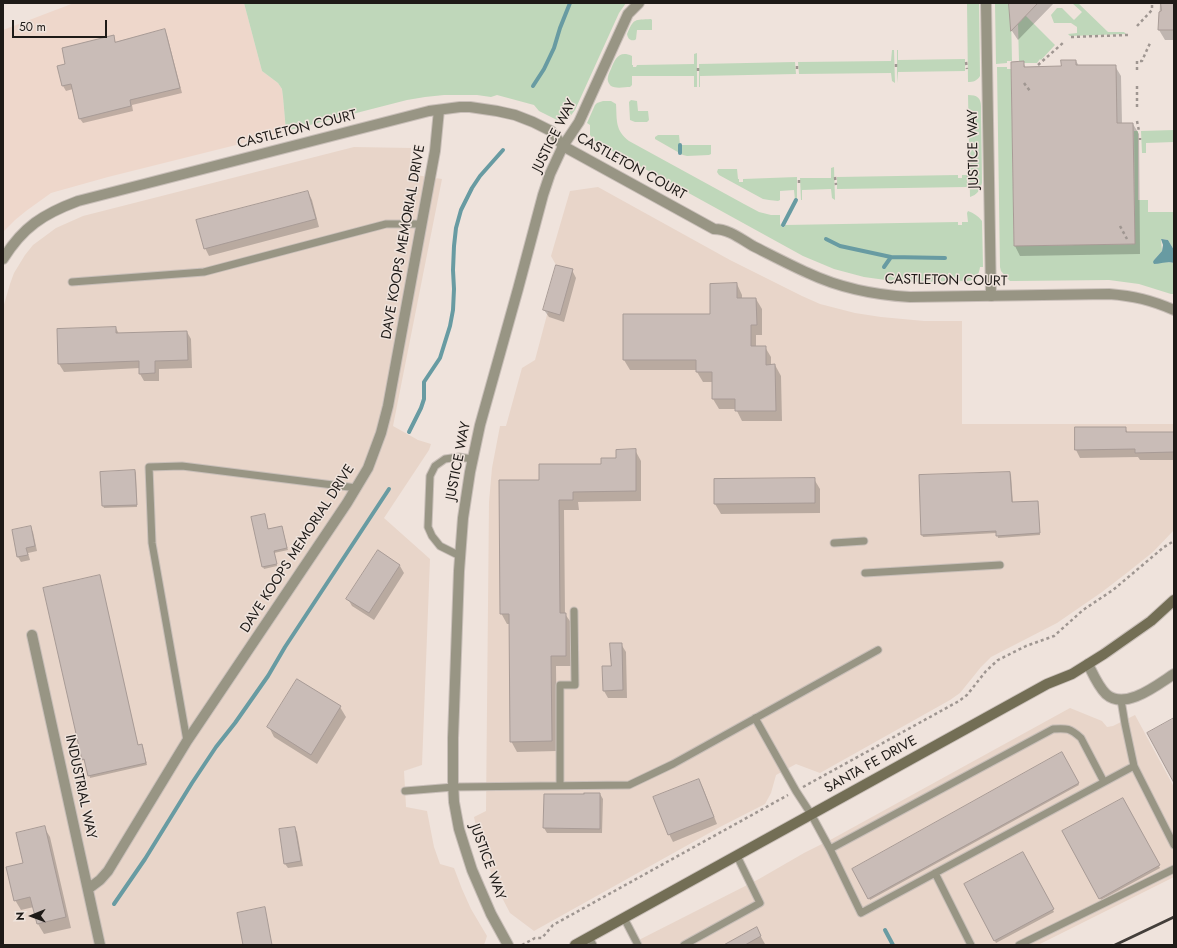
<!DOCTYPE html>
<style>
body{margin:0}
#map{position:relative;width:1177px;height:948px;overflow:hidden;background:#efe3dc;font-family:Jost,sans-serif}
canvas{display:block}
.frame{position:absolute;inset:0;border:4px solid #1e1a17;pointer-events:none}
.north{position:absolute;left:12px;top:896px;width:40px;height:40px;-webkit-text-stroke:3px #efe3dc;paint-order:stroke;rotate:269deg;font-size:11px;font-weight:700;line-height:16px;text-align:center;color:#1e1a17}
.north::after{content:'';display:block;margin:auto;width:14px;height:18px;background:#1e1a17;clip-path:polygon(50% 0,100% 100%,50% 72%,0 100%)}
.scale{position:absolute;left:12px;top:20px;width:95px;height:18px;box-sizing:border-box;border:2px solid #1e1a17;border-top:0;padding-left:5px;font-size:12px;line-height:14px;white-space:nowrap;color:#1e1a17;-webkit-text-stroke:3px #efe3dc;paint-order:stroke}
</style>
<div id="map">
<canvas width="1177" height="948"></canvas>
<div class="frame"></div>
<div class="north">N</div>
<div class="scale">50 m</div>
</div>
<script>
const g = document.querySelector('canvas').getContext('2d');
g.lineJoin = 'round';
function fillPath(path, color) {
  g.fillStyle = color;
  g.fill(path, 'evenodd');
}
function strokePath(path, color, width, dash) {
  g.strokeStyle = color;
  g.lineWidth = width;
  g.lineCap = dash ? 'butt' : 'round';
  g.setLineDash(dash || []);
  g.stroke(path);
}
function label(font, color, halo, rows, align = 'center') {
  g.font = font + ' Jost,sans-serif';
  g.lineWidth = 3;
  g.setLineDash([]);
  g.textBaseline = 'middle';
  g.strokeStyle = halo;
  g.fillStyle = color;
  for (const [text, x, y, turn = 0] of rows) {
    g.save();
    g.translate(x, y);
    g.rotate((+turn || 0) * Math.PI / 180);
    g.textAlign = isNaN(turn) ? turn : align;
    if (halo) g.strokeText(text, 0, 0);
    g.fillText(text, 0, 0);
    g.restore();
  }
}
const commercial = new Path2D(`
 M74 3H244L262 71 278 83 282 89 283 97 286 131 251 140 244 143 108 177 58 191 51 193 26 211 15 220 3 232V30Z`);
const built = new Path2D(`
 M354 147 411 148 409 174 442 179 393 426 418 440 431 444 429 450 384 518 430 559 422 765 404 771 406 807 427 811 434 847 440 864 454 868 462 889 471 909 487 936 484 945H3V308L10 284 14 273 25 255 33 245 56 228 83 216Z
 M598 187 730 260 802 296 820 304 855 313 881 317 924 321H962V424H1174V530L1153 552 1128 572 1102 592 1057 623 991 657 981 667 960 693 950 700 820 773 796 764 776 775 771 793 765 804 720 827 534 931 510 913 497 888 487 862 478 836 474 817 486 811 489 502 492 468 500 426H506L522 368 535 360 548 311 543 310 556 265 551 256 570 191Z
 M1070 708 1102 721 1107 727 1113 726 1135 715 1174 787V877L1038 945H629L759 879 804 853 832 839Z`);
const green = new Path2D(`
 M244 3H626L619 13 575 110 569 118 563 120H557L539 111 534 105 497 95 491 97 477 95H444L425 97 407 100 286 131 283 97 282 89 278 83 262 71Z
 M967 3H979L980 76C977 81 973 82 968 82Z
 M995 3H1009L1010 16H1011L1012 61H1007V63L996 64Z
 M1072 3H1078L1108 32H1124L1126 34 1070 36 1068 34 1077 33V27L1071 23H1054L1051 15 1057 8H1062L1074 20 1082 12Z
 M1022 16H1026L1055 45 1041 60 1040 59 1037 63H1024L1019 61 1018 24 1022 20Z
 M651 19 652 20V30H637L636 39 635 40C630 41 628 39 627 34 634 18 634 20 651 19Z
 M892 50H894L895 83 892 81 891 73 799 74 798 62 891 61Z
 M897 50H898V60L965 59V71L898 72 897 83Z
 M697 53V87H694V76H632V85L630 87C625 87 616 89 611 86 609 84 607 81 608 77 608 75 610 71 611 69 615 59 619 50 632 56V65H633V67H636L637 65 694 64V54Z
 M795 62 796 74 700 76V87H699V64Z
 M997 67H1007V69H1011L1014 246 1135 244 1134 131H1138V200H1148V212H1174V250L1168 240 1163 239H1161L1162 251 1154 260V264L1165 262 1174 263V294H1171L1139 284 1109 280 1014 281H1010L1007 278 1001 271 1000 267Z
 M968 95C977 95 981 98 981 106L982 183C980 190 977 195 970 197Z
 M631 100 637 101 638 111H648L649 120 647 122H635L630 120 629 102Z
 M603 101H611L616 104C617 121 615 130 629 141L744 204 759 212 771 215H780V224L781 225 782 227H785V225L958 222V225H962V222H968L967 213 968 211C974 213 978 216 982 221L983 267H980C979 275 976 279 969 281L907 282 893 281 864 277 834 269 803 256 596 142 590 135V125L587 123 595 105 597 103Z
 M1174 130V142L1146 143V153H1142L1141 131Z
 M658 135H679L680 145H711V154L709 155 687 156 683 155 655 139V137Z
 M834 167 835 200 832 198 831 189 802 190V200H801L800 178H831V168Z
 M718 169H737L738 179H739V182H743V179L797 177V200H795L794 190 780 191V200L778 201 769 200 763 199 719 175 717 172Z
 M958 175V178H962V175H967V187L837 189V199V177Z`);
const water = new Path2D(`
 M1161 239H1162L1168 240 1174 250V263C1167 261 1161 264 1154 264L1153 262 1154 260 1162 251 1163 245Z`);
const shadow = new Path2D(`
 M1010 3H1054L1018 40 1012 31Z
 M1160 3H1174V40H1165L1159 30Z
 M165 30 167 35 182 93 132 105 133 111 83 123 80 119 73 89 66 91 63 86 58 67 67 65 113 36 116 43Z
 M1076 61 1079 66H1115L1121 76 1122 124H1133L1139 134 1140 254 1020 256 1015 246 1012 63 1023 62 1026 68 1062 67Z
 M308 192 312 200 319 227 209 256 205 248Z
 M572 270 576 278 564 322 549 317 544 310Z
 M737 284 742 295V299H756L762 309V335H756V347H765L771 357V366L775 365 781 376 782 421H742L736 409H719L713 399V382H703L697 372V370H630L624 360 711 315Z
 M116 328 119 334 187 332 191 339 192 368 159 369V381H144L140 374V368L64 372 59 364 58 330Z
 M1076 428H1125L1128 433H1174V460H1140L1138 457 1080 458 1076 450Z
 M635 450 641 461V501L578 502 579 510H564L565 614 572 624V666H556L557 751 517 752 511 741 510 624H507L501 613 540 481 602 465Z
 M135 471 136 473 137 507 104 508 103 506 101 473Z
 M1010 473 1011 475 1013 503 1037 502 1038 504 1040 535 998 538 997 533 923 537 922 535Z
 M814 479 820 489V513L721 514 715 504V480Z
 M30 527 33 532 37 551 28 553 30 560 21 562 18 557 13 531Z
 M282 527 288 550 274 553 277 566 264 569 263 567 268 530Z
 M400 566 404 573 374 620 352 606 348 599Z
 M100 576 138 746 142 745 143 747 147 765 90 778 86 761H84L83 759Z
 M621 644 626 652 627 698H608L604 691Z
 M297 680 340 707 346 717 317 764 274 737 269 727Z
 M1062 754 1079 785 870 900 853 869Z
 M699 780 703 788 717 824 673 842 669 834Z
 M600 794 603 799 602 833H547L544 828Z
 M1123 799 1160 868 1101 900 1063 832Z
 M44 827 50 837 71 928 44 934 38 924 34 907 21 910 15 900 24 863Z
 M295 828 297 832 303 866 288 868 285 864Z
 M1022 853 1054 912 996 943 965 884Z
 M756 928 765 944 762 945H725Z`);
const stream = new Path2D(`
 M533 86 544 69 554 48 560 28 570 3
 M680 145V153
 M783 225 796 200
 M826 239 840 246 891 257
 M884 267 891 257 945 258
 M409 432 421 408 424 399V382L440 358 450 326 453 310 454 289 453 270 454 246 456 228 461 210 472 188 480 176 503 150
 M114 904 145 859 192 783 216 747 235 723 268 676 285 647 389 489
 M885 930 893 945`);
const building = new Path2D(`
 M1009 3H1038L1011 31Z
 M1161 3H1174V30H1158L1159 12 1161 11Z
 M165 29 180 88 130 100 131 106 79 119 71 84 62 86 57 66 65 64 62 48 114 35 115 42Z
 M1061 60H1076V65H1116L1117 123H1133L1135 244 1014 246 1011 62 1024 61V67L1061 66Z
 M308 191 316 219 204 249 196 220Z
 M556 265 573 269 560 315 543 310Z
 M737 283V298H756L757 325H751V346H766V365L775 364 776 411H735V399H712V372H696V360H623V314H710V284Z
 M116 327V333L187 331 188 360 155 361V373L139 374V361L58 364 57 329Z
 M1075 427H1126V432H1174V452L1135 453V449L1075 450Z
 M636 449V491L573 492V500H559L560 613H566V656H551L552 741 510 742 509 614H500L499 480H539V464H601V458H616V450Z
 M135 470 137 505 102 506 100 472Z
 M1010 472 1012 502 1038 501 1040 533 996 536V531L921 535 919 475Z
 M815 478V503L714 504V479Z
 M265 514 268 529 282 526 287 548 274 551 277 564 262 567 251 517Z
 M31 526 35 546 26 548 28 555 17 557 12 530Z
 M378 550 400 565 369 613 346 599Z
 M100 575 138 745 142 744 146 763 88 776 84 759 82 760 43 588Z
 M610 643H622L623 690 603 691 602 666H611Z
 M297 679 341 706 311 755 267 727Z
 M1174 718V783L1147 733Z
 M1062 752 1079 783 868 899 852 869Z
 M699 779 714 817 668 835 653 797Z
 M584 793H600V829L543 828 544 794H584Z
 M1123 798 1160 865 1099 899 1062 831Z
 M45 826 66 917 37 924 30 897 14 901 6 867 23 863 16 833Z
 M295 827 301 861 284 864 279 829Z
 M1023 852 1054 909 994 941 964 884Z
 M265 907 272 945H243L237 913Z
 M757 927 761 936 745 945H724Z`);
const path = new Path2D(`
 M1137 26 1152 10V3
 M1071 37 1128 35
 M966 62 967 69
 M896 64V68
 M1038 65 1064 42
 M797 66V69
 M698 68V71
 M1137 70V61H1142L1150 43
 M1024 83 1030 91
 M1137 86V107
 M1137 121 1139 131
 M1140 138V140
 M968 176 969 184
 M835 177 836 185
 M799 180V186
 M1120 226 1127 239
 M803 787 959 701 967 695 986 671 998 660 1026 646 1054 636 1083 610 1113 590 1164 547 1174 541
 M522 945 535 938H542L553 925 788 795`);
const service = new Path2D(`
 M72 282 204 272 386 224H422
 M834 543 864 541
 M460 556 440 546 432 536 428 527 430 476 435 466 445 459 459 457 472 459
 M865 573 1000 565
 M1121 700 1125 724 1134 766 1174 845
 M755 718 796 791 811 814 830 849 861 913 1134 766
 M187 741 152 543 149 467 182 466 357 488
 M560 786V685H575L574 611
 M405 791 454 787 629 785 673 764 878 650
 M830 849 1053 729C1067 728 1070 728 1081 738L1104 782
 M935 873 971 945
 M624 918 638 945
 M589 937 593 945
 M684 945 760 903 737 856
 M1019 945 1174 869`);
const minor = new Path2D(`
 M986 3 991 296
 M32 635 100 945
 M88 889 100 880 108 871 187 741 347 503 368 468 381 433 388 406 435 151 439 110
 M508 945 491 914 472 870 465 848 459 829 454 802 453 781V738L459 571 463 518 470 472 480 425 518 289 543 195 550 174 563 146 579 122 628 14 639 3`);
const tertiary = new Path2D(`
 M3 259C23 227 43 214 78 201L429 111 460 107H470L497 111 515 115 533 122 551 131 563 146 714 229C729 229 741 239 753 246 771 255 790 265 808 273 840 288 875 295 910 297L1109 294C1134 296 1151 300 1174 310
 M1088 664C1093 674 1098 686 1106 694 1125 711 1157 685 1174 674`);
const secondary = new Path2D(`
 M575 945 1047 684 1072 674 1104 654 1151 621 1174 600`);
const rail = new Path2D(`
 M1115 945 1174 917`);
const streetNames = [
 ["CASTLETON COURT",297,130,-14],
 ["JUSTICE WAY",555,136,-63],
 ["JUSTICE WAY",974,149,-91],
 ["CASTLETON COURT",631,167,29],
 ["DAVE KOOPS MEMORIAL DRIVE",404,242,-80],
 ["CASTLETON COURT",946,281,1],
 ["JUSTICE WAY",459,461,-79],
 ["DAVE KOOPS MEMORIAL DRIVE",298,549,-57],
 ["SANTA FE DRIVE",871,765,-29],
 ["INDUSTRIAL WAY",80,787,78],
 ["JUSTICE WAY",487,862,70]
];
fillPath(commercial, '#eed7cb');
fillPath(built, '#e8d5c9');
fillPath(green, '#bfd7ba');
fillPath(water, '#689ba2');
fillPath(shadow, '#0003');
strokePath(stream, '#689ba2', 4);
fillPath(building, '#c9bcb7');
strokePath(building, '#a89b96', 1);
strokePath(service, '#c9bfb9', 9);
strokePath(minor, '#c9bfb9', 12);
strokePath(tertiary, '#c9bfb9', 12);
strokePath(secondary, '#c9bfb9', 12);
strokePath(path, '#9f9691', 2.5, [3, 3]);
strokePath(service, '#989584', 7);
strokePath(minor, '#989584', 10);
strokePath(tertiary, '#989584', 10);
strokePath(secondary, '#736e55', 10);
strokePath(rail, '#433e3a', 3);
label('14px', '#1e1a17', '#efe3dc', streetNames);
</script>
